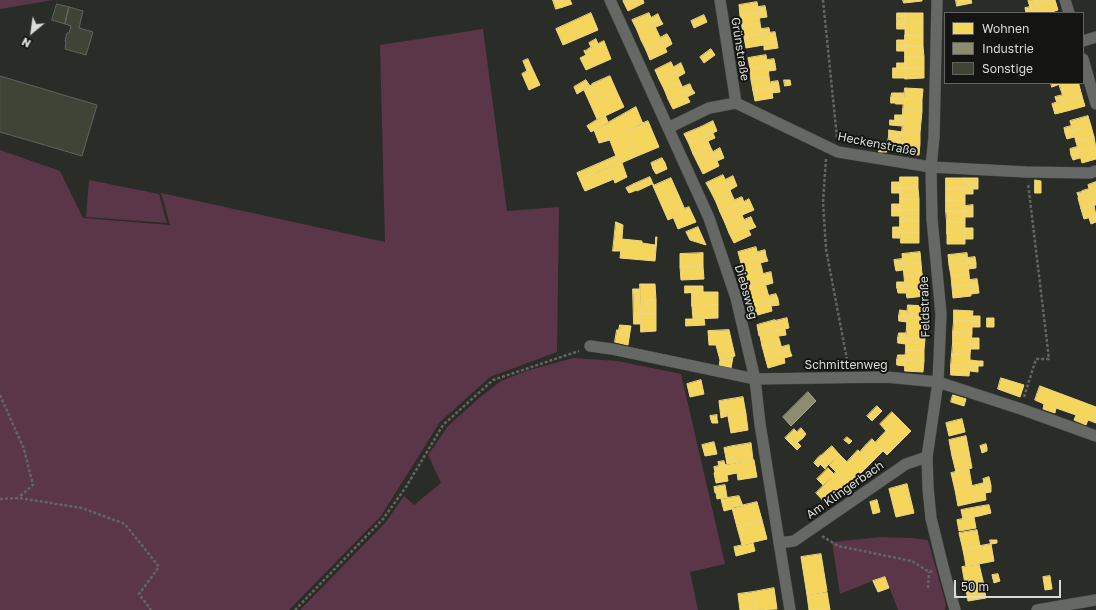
<!DOCTYPE html>
<meta charset="utf-8">
<style>
body{margin:0}
#map{position:relative;width:1096px;height:610px;overflow:hidden;background:#2a2c27;font-family:"Golos Text",sans-serif}
canvas{display:block}
.legend{position:absolute;left:944px;top:12px;width:140px;height:72px;box-sizing:border-box;background:#141512;border:1px solid #636461;margin:0;padding:5px 7px;list-style:none;font-size:12px;color:#d9dbd7}
.legend li{display:flex;align-items:center;gap:8px;height:20px}
.legend b{width:20px;border:1px solid #636461}
.north{position:absolute;left:12px;top:12px;width:40px;height:40px;-webkit-text-stroke:3px #141512;paint-order:stroke;rotate:209deg;font-size:11px;font-weight:700;line-height:16px;text-align:center;color:#d9dbd7}
.north::after{content:'';display:block;margin:auto;width:14px;height:18px;background:#d9dbd7;clip-path:polygon(50% 0,100% 100%,50% 72%,0 100%)}
.scale{position:absolute;left:954px;top:580px;width:107px;height:18px;box-sizing:border-box;border:2px solid #d9dbd7;border-top:0;padding-left:5px;font-size:12px;line-height:14px;white-space:nowrap;color:#d9dbd7;-webkit-text-stroke:3px #141512;paint-order:stroke}
</style>
<div id="map">
<canvas width="1096" height="610"></canvas>
<ul class="legend">
<li><b style="height:11px;background:#f6d55c"></b>Wohnen</li>
<li><b style="height:11px;background:#8c8c6e"></b>Industrie</li>
<li><b style="height:11px;background:#404437"></b>Sonstige</li>
</ul>
<div class="north">N</div>
<div class="scale">50 m</div>
</div>
<script>
const g = document.querySelector('canvas').getContext('2d');
g.lineJoin = 'round';
function fillPath(path, color) {
  g.fillStyle = color;
  g.fill(path, 'evenodd');
}
function strokePath(path, color, width, dash) {
  g.strokeStyle = color;
  g.lineWidth = width;
  g.lineCap = dash ? 'butt' : 'round';
  g.setLineDash(dash || []);
  g.stroke(path);
}
function label(font, color, halo, rows, align = 'center') {
  g.font = font + ' "Golos Text",sans-serif';
  g.lineWidth = 4;
  g.setLineDash([]);
  g.textBaseline = 'middle';
  g.strokeStyle = halo;
  g.fillStyle = color;
  for (const [text, x, y, turn = 0] of rows) {
    g.save();
    g.translate(x, y);
    g.rotate((+turn || 0) * Math.PI / 180);
    g.textAlign = isNaN(turn) ? turn : align;
    if (halo) g.strokeText(text, 0, 0);
    g.fillText(text, 0, 0);
    g.restore();
  }
}
const green = new Path2D(`
 M0 0H53L0 9Z
 M483 29 507 211 559 207 557 352 490 377 440 422 381 516 289 610H0V150L60 171 83 218 170 225 161 193 385 242 380 45Z
 M89 180 159 194 167 223 86 217Z
 M573 358 618 361 681 374 725 564 690 572 698 610H300L386 522 404 496 414 505 441 483 428 455 448 426 479 398 501 381 526 371Z
 M880 537 911 538 928 540 946 605 945 610H898L885 576 840 594 832 542Z`);
const homes = new Path2D(`
 M553 0H561L563 7 556 9Z
 M561 0H570L572 4 563 7Z
 M626 0H643L644 3 628 11 623 1Z
 M903 0H922V1L904 3Z
 M956 0H971L972 3 957 6Z
 M1033 0H1036L1037 5 1030 7 1028 1Z
 M1036 0H1053L1037 5Z
 M1053 0H1055L1058 10 1049 13H1040L1037 5Z
 M757 2 759 13 740 16 739 5Z
 M1037 5 1039 10 1031 12 1030 7Z
 M765 6 766 11 759 13 758 7Z
 M1030 7 1031 12 1039 10 1040 13H1026L1025 8Z
 M766 11 767 17 759 18V13Z
 M591 13 598 30 563 45 556 29Z
 M649 13 653 22 637 30 632 20Z
 M759 13 760 23 742 27 740 16Z
 M897 13H905V18L897 19Z
 M905 13H923V23L905 24Z
 M658 14 660 19 653 22 651 18Z
 M704 15 707 22 694 28 691 21Z
 M897 18H905V24H897Z
 M660 19 663 24 656 27 653 22Z
 M653 22 658 33 641 40 637 30Z
 M760 23 762 34 744 37 742 27Z
 M923 23V35H905V24Z
 M897 24H905V29H897Z
 M769 28 770 33 762 34 761 29Z
 M775 32 777 42 764 44 762 34Z
 M658 33 663 43 646 50 641 40Z
 M667 34 670 39 663 43 660 38Z
 M762 34 764 45 746 48 744 37Z
 M905 35H923V46H905Z
 M596 39 598 44 591 47 589 43Z
 M670 39 672 44 665 48 663 43Z
 M897 40H905V46H897Z
 M604 41 611 59 595 66 588 49Z
 M777 42 778 48 764 50V44Z
 M663 43 667 52 650 60 646 50Z
 M897 46H905V51H897Z
 M905 46H923L924 57H905Z
 M711 49 715 55 704 63 700 57Z
 M588 50 595 66 586 70 580 58 586 55 584 51Z
 M766 55 768 66 750 69 748 58Z
 M905 57H924V68H905Z
 M528 59 532 68 527 71 523 61Z
 M774 59 775 64 768 66 767 60Z
 M671 62 676 72 659 79 655 70Z
 M681 63 683 68 676 72 674 67Z
 M897 63H905V68H897Z
 M775 64 776 70 769 71 768 66Z
 M768 66 769 77 751 80 750 69Z
 M532 68 540 85 529 90 522 74Z
 M683 68 685 73 678 77 676 72Z
 M893 68H905V78H893Z
 M905 68H924V78L905 79Z
 M676 72 680 82 664 89 659 79Z
 M610 76 617 92 599 100 592 84Z
 M769 77 771 88 753 91 751 80Z
 M586 80 590 86 577 94 574 87Z
 M784 80H790L791 85 785 86Z
 M778 81 779 86 771 88V82Z
 M680 82 685 92 668 99 664 89Z
 M1051 83H1059L1060 84 1052 87Z
 M1059 83H1079V85L1061 90Z
 M690 84 692 89 685 92 683 87Z
 M592 85 599 100 617 92 624 107 605 116V115L597 119 584 90Z
 M1079 85 1082 96 1064 100 1061 90Z
 M779 86 780 92 772 93 771 88Z
 M771 88 773 98 755 101 753 91Z
 M905 88 923 89 922 100 904 99Z
 M692 89 695 93 687 97 685 92Z
 M685 92 690 102 673 109 668 99Z
 M892 93H896V98H891Z
 M896 93H904V99L896 98Z
 M1063 95 1064 100 1057 103 1055 97Z
 M1082 96 1085 106 1067 111 1064 100Z
 M891 98H896V103H891Z
 M896 98 904 99V104H896Z
 M904 99 922 100V111L903 110Z
 M1064 100 1067 111 1055 114 1052 104Z
 M636 107 643 124 625 131 633 149 631 150 635 157 619 164 604 125Z
 M903 110 922 111 921 122 903 121Z
 M605 115 608 122 591 132 587 126Z
 M895 115H903V121L895 120Z
 M1088 116 1091 126 1073 131 1070 121Z
 M890 120 903 121 902 126 890 125Z
 M648 121 659 147 635 157 631 150 633 149 625 131Z
 M713 121 717 131 706 136 701 127Z
 M903 121 921 122 920 133 902 132Z
 M604 125 610 140 599 143 594 130Z
 M1071 126 1073 131 1065 133 1064 128Z
 M1091 126 1094 137 1076 142 1073 131Z
 M701 127 706 136 689 144 684 134Z
 M889 130 902 132 901 137 889 136Z
 M1073 131 1074 137 1067 139 1065 133Z
 M902 132 920 133V144L901 143Z
 M713 133 715 138 708 141 706 136Z
 M706 136 710 146 693 154 689 144Z
 M889 136 901 137V143L888 142Z
 M1094 137 1096 148 1079 152 1076 142Z
 M880 142H888L887 152H879Z
 M888 142 901 143V151L888 150Z
 M901 143 920 144 919 155 900 154Z
 M710 146 715 156 698 164 693 154Z
 M1077 147 1079 152 1071 155 1070 149Z
 M720 148 722 153 715 156 713 152Z
 M1096 148V159L1082 163 1079 152Z
 M1079 152 1080 158 1073 160 1071 155Z
 M722 153 724 158 717 161 715 156Z
 M616 156 619 163 608 167 607 160Z
 M715 156 719 166 703 174 698 164Z
 M662 158 665 163 653 169 651 163Z
 M607 160 608 167 580 180 577 173Z
 M619 163V164L622 163 627 177 615 183 609 167Z
 M665 163 667 169 656 174 653 169Z
 M609 167 614 179 590 189 588 185 583 187 580 180Z
 M723 175 728 185 711 192 706 183Z
 M733 176 735 181 728 185 725 180Z
 M650 177 654 186 652 184 637 191 634 184Z
 M900 177H918V188H900Z
 M671 178 679 196 661 204 653 186Z
 M946 178H965V183H973V189H946Z
 M965 178H978V183H965Z
 M1035 180 1041 181V193H1035Z
 M735 181 737 186 730 190 728 185Z
 M892 182H900V188H892Z
 M1096 182V193L1091 195 1088 185Z
 M973 183H978V189H973Z
 M634 184 637 190 629 193 626 188Z
 M588 185 590 189 585 191 583 187Z
 M728 185 732 195 716 202 711 192Z
 M892 188H900V193H892Z
 M900 188H918L919 199H900Z
 M946 189H965V200H946Z
 M965 189H973V194H965Z
 M1089 189 1091 195 1083 197 1082 191Z
 M1082 192 1083 197 1079 198 1077 193Z
 M1096 193V205H1094L1091 195Z
 M732 195 737 205 720 212 716 202Z
 M1091 195 1094 205 1081 209 1078 198Z
 M679 196 686 212 668 220 661 204Z
 M742 197 744 202 737 205 735 200Z
 M749 199 754 210 742 215 739 210 747 206 744 202Z
 M900 199H919V210H900Z
 M946 200H965V211H946Z
 M744 202 747 206 739 210 737 205Z
 M892 204H900V210H892Z
 M737 205 742 215 725 223 720 212Z
 M973 205V211H965V206Z
 M1094 205 1096 216 1084 219 1081 209Z
 M689 207 696 222 678 229 673 217 686 212 684 209Z
 M892 210H900V216H892Z
 M900 210H919V221H900Z
 M946 211H965V222H947Z
 M965 211H973V217H965Z
 M742 215 746 225 729 233 725 223Z
 M1096 216V222L1091 224 1089 218Z
 M751 217 753 222 746 225 744 220Z
 M900 221H919V232H900Z
 M616 222 623 225 621 251H613Z
 M753 222 756 227 749 230 746 225Z
 M947 222H965V233L947 234Z
 M746 225 751 235 734 243 729 233Z
 M698 227 706 245 690 240 686 232Z
 M893 227H900V232H893Z
 M965 228H973V233H965Z
 M893 232H900V238H893Z
 M900 232H919V243H901Z
 M965 233H973V239H965Z
 M965 233V244H947V234Z
 M656 237H657L655 261 620 258 622 239 642 241V243L655 245Z
 M756 247 759 258 741 263 738 252Z
 M765 250 766 256 759 258 758 252Z
 M920 252 921 263 903 265 902 254Z
 M703 253V266L680 267V254Z
 M967 253 968 263 949 265 948 255Z
 M766 256 768 261 760 263 759 258Z
 M975 257 976 263H968L967 258Z
 M759 258 762 269 744 273 741 263Z
 M902 259 903 265 895 266 894 260Z
 M921 263 922 274 904 276 903 265Z
 M968 263H976V268L968 269Z
 M968 263 969 274 951 276 949 265Z
 M903 265V270L896 271 895 266Z
 M703 266 704 279 681 280 680 267Z
 M762 269 764 280 747 284 744 273Z
 M771 272 772 278 764 280 763 274Z
 M922 274 924 285 905 287 904 276Z
 M969 274 970 285 952 287 951 276Z
 M772 278 773 283 766 285 764 280Z
 M977 279 978 285H970V280Z
 M764 280 767 290 749 295 747 284Z
 M897 282H905V287L897 288Z
 M640 284H655L656 300H648L649 314H641Z
 M924 285 925 296 907 298 905 287Z
 M970 285H978L979 293 971 294Z
 M970 285 971 296 953 298 952 287Z
 M685 286H703V292L685 293Z
 M905 287 906 293H898L897 288Z
 M633 289H640V290L634 291 635 301 640 300 641 324H634Z
 M640 290V300L635 301 634 291Z
 M767 290 770 301 752 306 749 295Z
 M692 292H718V305L692 306Z
 M776 294 778 299 770 301 768 296Z
 M778 299 779 305 771 306 770 301Z
 M648 300H656V314H649Z
 M770 301 772 311 754 316 752 306Z
 M718 305V318L693 319 692 306Z
 M908 305 926 306V317L907 316Z
 M900 310 907 311V316H899Z
 M954 310 973 311 972 321H954Z
 M641 314H656V331L641 332Z
 M899 316H907V322L899 321Z
 M907 316 926 317 925 328 907 327Z
 M973 316H980V322L972 321Z
 M787 318 789 328 777 331 775 321Z
 M987 318H994V327H987Z
 M686 319H704L705 325 686 326Z
 M775 320 777 331 759 336 757 325Z
 M954 321H972V333L953 332Z
 M972 321 980 322V327H972Z
 M620 325 631 326 630 332 619 330Z
 M907 327 925 328V339L906 338Z
 M785 329 786 335 779 336 777 331Z
 M617 330 630 332 628 345 615 342Z
 M729 330 735 356 720 360 716 345H709L708 331Z
 M777 331 780 342 762 346 760 336Z
 M953 332 972 333 971 344 953 343Z
 M899 333H906V338H898Z
 M898 338H906V344L898 343Z
 M906 338 925 339 924 350H906Z
 M971 338H979V344H971Z
 M780 342 783 352 765 357 762 346Z
 M953 343 971 344 970 355 952 354Z
 M971 344H979V349H971Z
 M789 345 790 351 783 352 782 347Z
 M906 350H924V361L905 360Z
 M790 351 792 356 784 358 783 352Z
 M783 352 785 363 768 368 765 357Z
 M952 354 970 355V366L951 365Z
 M898 355H906L905 360H897Z
 M733 357 731 368 719 367 720 360Z
 M897 360H905V366L897 365Z
 M905 360 924 361 923 372 905 371Z
 M970 360 978 361V366H970Z
 M978 361H983V366H978Z
 M951 365 970 366 969 376 951 375Z
 M970 366H978V372L970 371Z
 M1001 378 1024 385 1020 397 998 389Z
 M701 380 704 394 690 397 687 384Z
 M1040 386 1096 407V423L1088 420 1086 425 1074 420 1076 415 1056 408 1055 413 1043 409 1044 404 1035 400Z
 M953 395 966 399 964 406 951 402Z
 M743 397 746 414 728 417 725 400Z
 M725 400 727 416 721 418 719 401Z
 M877 406 882 411 877 416 872 411Z
 M872 411 877 416 875 418 870 413Z
 M892 412 898 418 886 431 880 424Z
 M870 413 875 418 872 421 867 416Z
 M746 414 748 430 731 433 728 417Z
 M717 415V419L711 420 710 416Z
 M898 418 911 431 899 443 887 430Z
 M717 419 718 423H712L711 420Z
 M962 419 965 432 949 436 946 423Z
 M801 428 806 434 803 438 797 432Z
 M794 429 803 438 798 442 789 434Z
 M887 430 899 443 887 455 875 443Z
 M789 434 801 446 797 450 785 438Z
 M966 436 969 452 952 456 949 440Z
 M847 437 852 441 849 444 844 440Z
 M872 439 883 451 877 457 866 445Z
 M714 442 717 454 705 456 702 445Z
 M751 443 753 460 735 463 733 446Z
 M986 444 987 448 981 449 980 446Z
 M866 445 877 457 871 463 860 452Z
 M733 446 734 457 726 458 724 448Z
 M832 446 839 454 830 463 822 455Z
 M987 448V451L982 453 981 449Z
 M858 450 871 463 859 475 847 462Z
 M969 452 972 468 956 472 952 456Z
 M839 454 847 462 836 472 829 465Z
 M821 455 825 459 822 462 818 458Z
 M734 457 735 463 727 464 726 458Z
 M818 458 822 462 818 467 814 463Z
 M825 459 830 463 827 466 823 461Z
 M754 460 757 477 738 480 737 473 727 475 725 465Z
 M724 461 725 465 719 466 718 462Z
 M823 461 827 466 825 469 820 464Z
 M847 462 859 475 848 486 835 473Z
 M725 465 726 469 719 470V466Z
 M719 466V470L726 469 728 481 716 483 714 473 715 472 714 467Z
 M828 468 834 474 823 485 817 479Z
 M969 469 972 486 955 490 951 473Z
 M835 473 848 486 836 498 823 486Z
 M989 477 990 481 984 483 983 479Z
 M990 481 991 486 984 487V483Z
 M984 483 986 500 976 502 972 486Z
 M907 484 914 513 896 517 889 489Z
 M725 485 726 491 715 493 714 487Z
 M823 486 836 498 828 506 816 493Z
 M972 486 976 502 958 506 955 490Z
 M991 486V492L985 493 984 487Z
 M726 491 727 497 717 499 716 493Z
 M739 496 743 506 724 511 721 499Z
 M877 500 880 512 873 514 870 502Z
 M757 502 762 520 737 527 732 508Z
 M989 505 991 513 979 516 977 507Z
 M977 507 979 516 963 519 961 510Z
 M974 517 976 528 959 531 957 520Z
 M762 520 767 539 742 545 737 527Z
 M977 530 980 546 963 550 959 533Z
 M990 540H997V543L991 544Z
 M753 543 755 551 736 556 734 547Z
 M991 544 994 561 984 563 980 546Z
 M980 546 984 563 966 566 963 550Z
 M821 554 827 591 807 595 801 557Z
 M979 564 983 581 965 584 962 567Z
 M998 574 999 578 993 579 992 575Z
 M1050 576 1052 589 1045 590 1043 577Z
 M885 577 889 588 878 592 873 581Z
 M999 578 1000 581 994 583 993 579Z
 M983 581 986 598 968 601 965 584Z
 M774 588 777 609 756 610 753 592Z
 M753 592 756 610H740L738 594Z
 M827 592 830 610H809L807 595Z`);
const industry = new Path2D(`
 M808 392 816 401 791 426 783 417Z`);
const building = new Path2D(`
 M57 4 69 7 65 24 52 20Z
 M69 7 83 11 79 28 93 32 86 55 65 49 66 42 65 41 67 33H69L71 26 65 24Z
 M0 76 97 105 82 156 0 132Z`);
const path = new Path2D(`
 M823 0 837 138
 M826 159 823 202 826 249 848 365
 M0 395 24 449 33 485 19 497
 M1024 397 1036 359H1049L1028 183
 M0 499 19 498 82 508 125 524 159 567 139 594 151 610
 M822 536 838 546 912 561 929 572 933 571
 M928 588 929 572
 M295 610 383 519 406 487 443 425 493 380 579 351`);
const street = new Path2D(`
 M610 0 709 218 736 298 755 379 760 424 790 610
 M720 0 736 103
 M937 0 934 137 931 167 932 219 941 314 938 382 927 457 928 488 931 518 943 567 955 610
 M1065 0 1069 13
 M1083 41 1096 37
 M1083 59 1096 104
 M668 128 709 108 736 103 838 152 931 167 1026 172 1090 173 1096 171
 M590 346 612 349 755 379 886 377 938 382 1021 409 1096 436
 M779 543 794 541 906 464 927 457
 M1037 610 1096 600`);
const streetNames = [
 ["Grünstraße",740,49,81],
 ["Heckenstraße",877,144,11],
 ["Diebsweg",746,292,74],
 ["Feldstraße",925,307,-92],
 ["Schmittenweg",846,365],
 ["Am Klingerbach",845,490,-35]
];
fillPath(green, '#5a3648');
fillPath(homes, '#f6d55c');
strokePath(homes, '#edd781', 1);
fillPath(industry, '#8c8c6e');
strokePath(industry, '#a3a48e', 1);
fillPath(building, '#404437');
strokePath(building, '#626460', 1);
strokePath(street, '#464844', 12);
strokePath(path, '#646562', 2.5, [3, 2]);
strokePath(street, '#666865', 11);
label('12px', '#d9dbd7', '#141512', streetNames);
</script>
